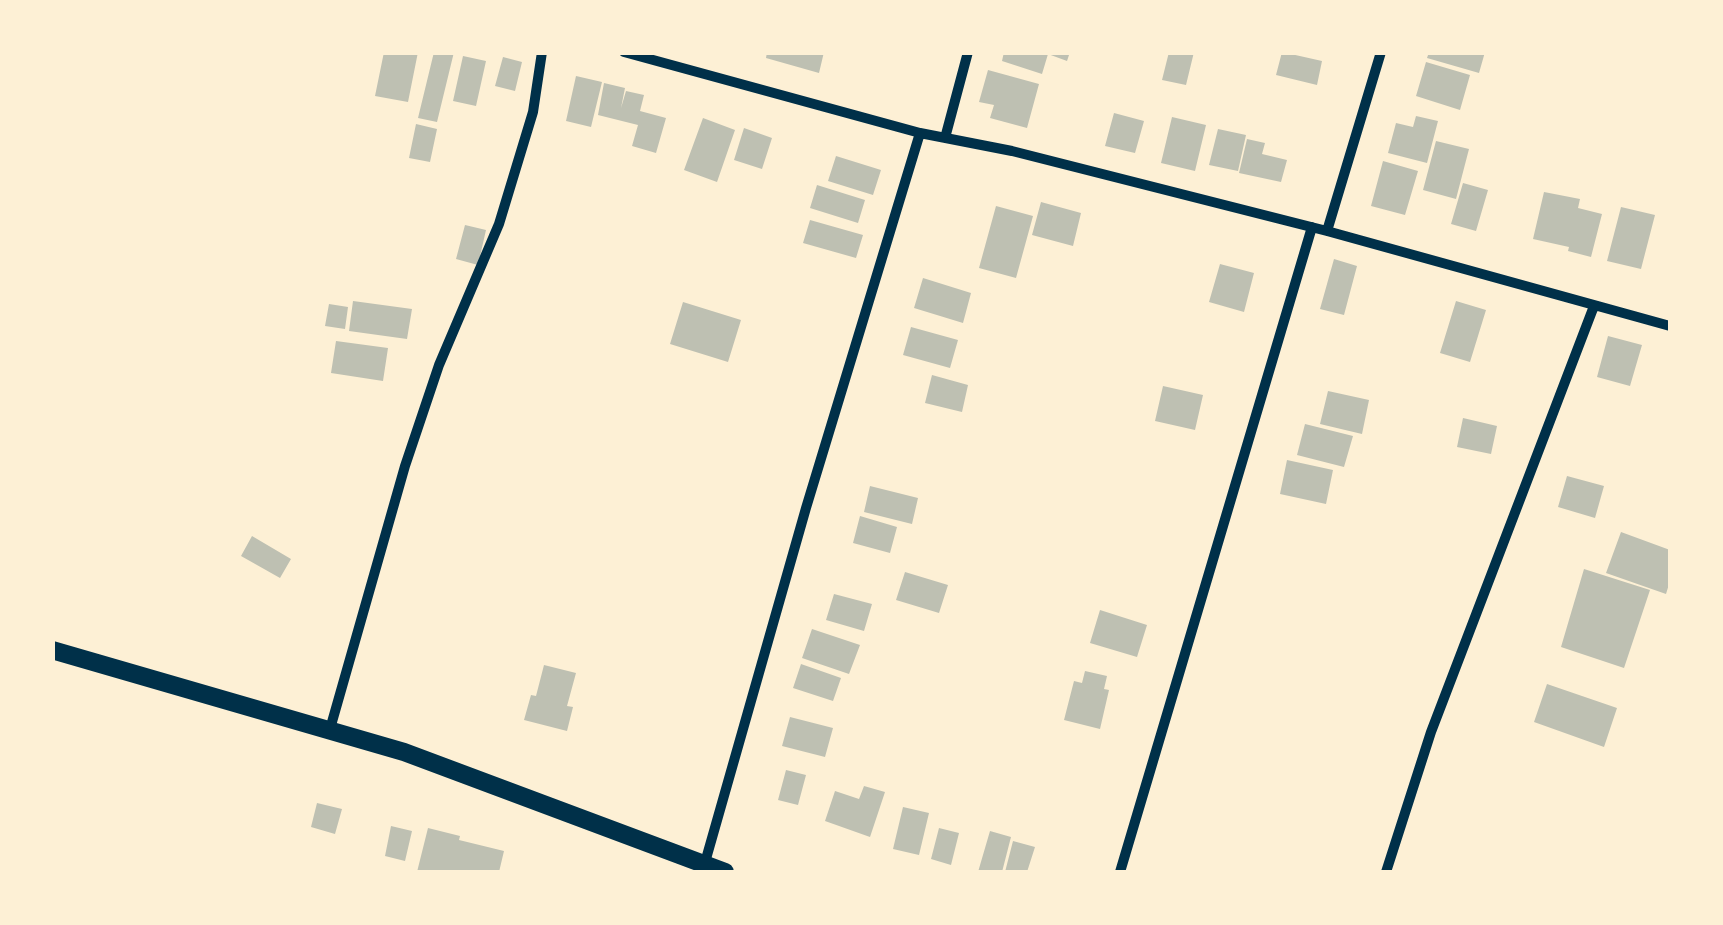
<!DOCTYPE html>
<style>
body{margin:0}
#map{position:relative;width:1723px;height:925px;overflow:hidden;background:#fdf0d5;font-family:"Asap Condensed",sans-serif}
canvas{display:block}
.frame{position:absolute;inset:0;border:55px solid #fdf0d5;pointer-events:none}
</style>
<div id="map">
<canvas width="1723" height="925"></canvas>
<div class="frame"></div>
</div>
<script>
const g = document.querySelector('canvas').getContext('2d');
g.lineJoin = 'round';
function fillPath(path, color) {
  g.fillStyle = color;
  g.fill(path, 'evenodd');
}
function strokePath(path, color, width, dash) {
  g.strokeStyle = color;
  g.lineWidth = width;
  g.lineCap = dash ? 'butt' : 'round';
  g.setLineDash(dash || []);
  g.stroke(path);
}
const building = new Path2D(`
 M384 52H418L408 102 375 96Z
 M434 52H454L437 122 418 118Z
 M767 52H824L819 73 766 58Z
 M1004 52H1070L1067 61 1048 54 1042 74 1002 61Z
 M1169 52H1194L1186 85 1162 80Z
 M1282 52 1322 61 1317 85 1276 75Z
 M1429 52H1485L1479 73 1427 58Z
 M463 56 486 61 476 106 453 101Z
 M503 57 522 62 515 91 495 86Z
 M1426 62 1470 75 1460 110 1416 96Z
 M988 70 1039 84 1027 128 990 118 994 105 979 102Z
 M576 76 602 82 591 127 566 121Z
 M604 83 625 88 621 108 626 91 644 95 640 111 666 118 656 153 632 146 638 125 598 115Z
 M1114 113 1144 121 1135 153 1105 146Z
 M1416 116 1438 121 1427 163 1388 153 1396 123 1413 127Z
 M1172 117 1206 125 1195 171 1161 163Z
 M703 118 735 130 717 182 684 170Z
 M416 124 437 129 430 162 409 158Z
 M744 128 772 138 762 169 734 160Z
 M1218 129 1246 135 1238 171 1209 165Z
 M1247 139 1265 143 1262 154 1287 160 1281 182 1239 173Z
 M1436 141 1469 149 1456 199 1423 190Z
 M836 156 881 170 873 195 828 181Z
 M1383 161 1418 171 1405 215 1371 206Z
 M1463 183 1488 190 1476 231 1451 224Z
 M817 185 865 200 858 223 810 208Z
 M1544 192 1580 199 1578 208 1602 214 1591 257 1568 251 1569 247 1533 239Z
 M1041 202 1081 213 1073 246 1032 235Z
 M996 206 1033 216 1016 278 979 268Z
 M1621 207 1655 215 1641 269 1607 261Z
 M810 220 863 235 856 258 803 243Z
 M465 225 486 230 478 265 456 259Z
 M1334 259 1357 266 1344 315 1320 309Z
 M1220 264 1254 273 1244 312 1209 302Z
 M923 278 971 293 963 323 914 308Z
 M353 301 412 309 407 339 349 331Z
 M1456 301 1486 310 1470 362 1440 353Z
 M683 302 741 320 728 362 670 344Z
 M329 304 348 307 345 329 325 326Z
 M911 327 958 340 950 368 903 355Z
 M1608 336 1642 345 1630 386 1597 377Z
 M336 341 388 348 383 381 331 373Z
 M932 375 968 385 962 412 925 403Z
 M1163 386 1203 395 1195 430 1155 421Z
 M1328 391 1369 400 1362 434 1320 424Z
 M1463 418 1497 426 1491 454 1457 447Z
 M1305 424 1353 436 1344 467 1297 455Z
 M1287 460 1333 470 1326 504 1280 494Z
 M1567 476 1604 486 1595 518 1558 507Z
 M870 486 918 498 912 524 864 512Z
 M860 516 897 527 890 553 853 543Z
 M1621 532 1670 550V581L1666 594 1606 573Z
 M252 536 291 559 280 578 241 556Z
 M1584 569 1650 590 1624 668 1561 647Z
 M905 572 948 585 939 613 896 600Z
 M834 594 872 604 864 631 826 620Z
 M1100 610 1147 625 1137 657 1090 643Z
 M812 629 860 645 849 674 802 658Z
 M801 664 841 678 833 701 793 688Z
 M544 665 576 673 567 706 573 707 567 731 524 720 531 695 536 696Z
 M1085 671 1107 676 1104 689 1109 690 1100 729 1064 720 1074 681 1082 683Z
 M1547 684 1617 708 1604 747 1534 722Z
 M790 717 833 728 825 757 782 746Z
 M786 770 806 775 798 805 778 800Z
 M864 786 885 792 870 837 825 821 835 791 859 799Z
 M317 803 342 809 335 834 311 827Z
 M903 807 929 813 919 855 893 849Z
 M391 826 412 831 405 861 385 856Z
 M428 828 460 836 459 840 504 851 499 872H417Z
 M939 828 959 833 951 865 931 859Z
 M990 831 1011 837 1002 872H978Z
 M1013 841 1035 847 1027 872H1005Z`);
const minor = new Path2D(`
 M624 52 920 133 1012 151 1327 231 1670 326
 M945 138 968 52
 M1327 231 1381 52
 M330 729 405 466 439 365 499 224 533 112 542 52
 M704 866 806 508 920 133
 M1120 872 1312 227
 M1386 872 1431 732 1594 306`);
const tertiary = new Path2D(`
 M52 650 404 752 725 872`);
fillPath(building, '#bec0b2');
strokePath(minor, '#003049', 10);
strokePath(tertiary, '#003049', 18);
</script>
